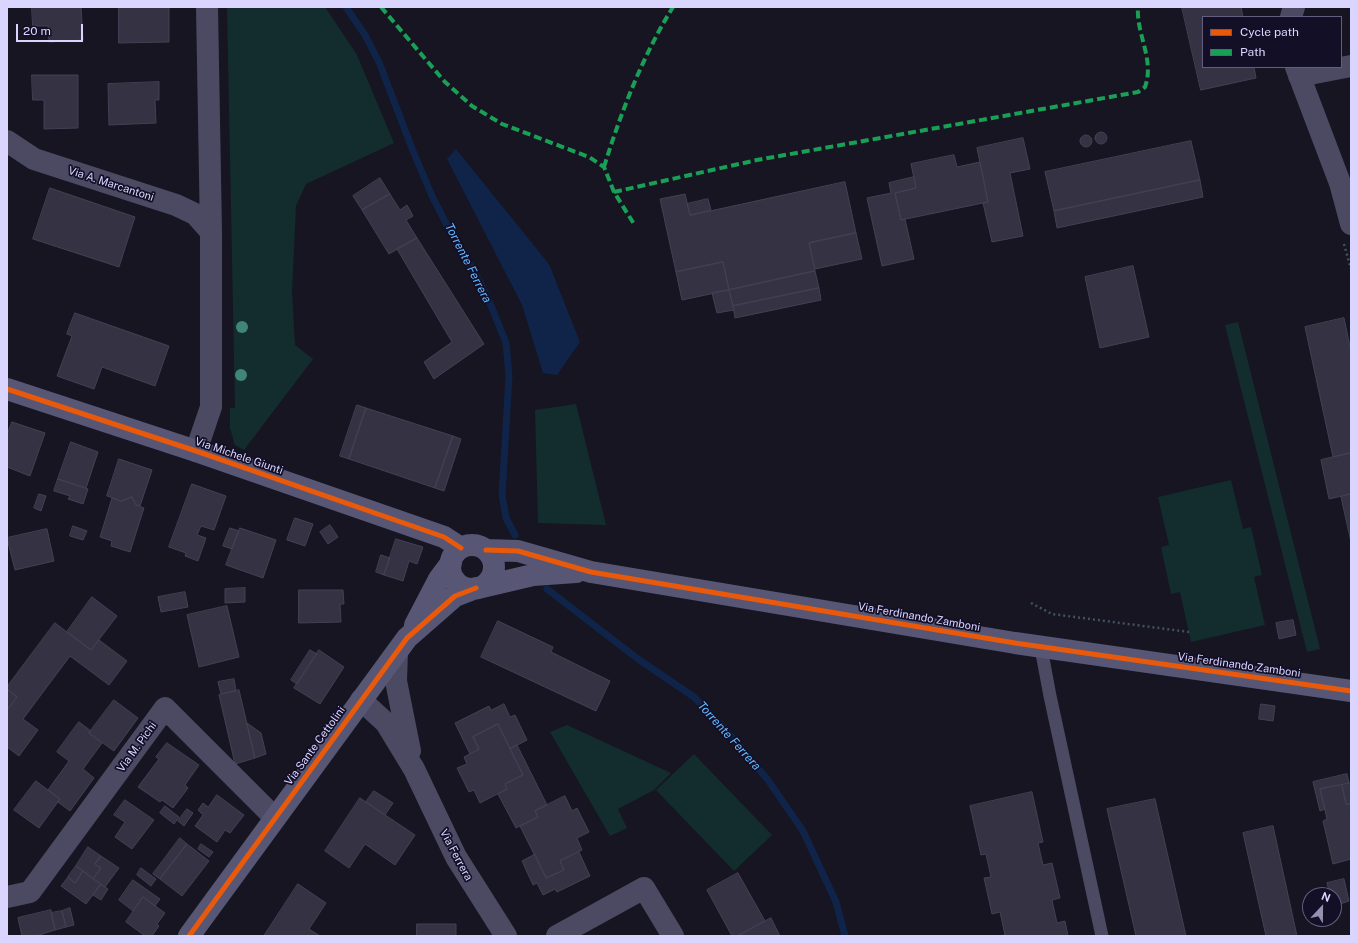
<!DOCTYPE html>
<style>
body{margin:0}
#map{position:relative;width:1358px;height:943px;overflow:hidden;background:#161521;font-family:"Public Sans",sans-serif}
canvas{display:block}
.frame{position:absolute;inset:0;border:8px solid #dad5ff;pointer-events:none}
.legend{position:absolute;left:1202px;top:16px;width:140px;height:52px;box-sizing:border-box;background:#130f27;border:1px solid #635e7d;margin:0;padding:5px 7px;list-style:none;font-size:12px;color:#dad5ff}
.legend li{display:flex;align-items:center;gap:8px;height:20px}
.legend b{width:20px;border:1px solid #635e7d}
.north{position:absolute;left:1302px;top:887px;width:40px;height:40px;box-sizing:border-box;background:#130f27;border:1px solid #635e7d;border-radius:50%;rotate:22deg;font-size:11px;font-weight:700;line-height:16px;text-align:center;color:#dad5ff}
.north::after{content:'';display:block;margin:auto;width:14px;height:18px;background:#9592b1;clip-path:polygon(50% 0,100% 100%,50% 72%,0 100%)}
.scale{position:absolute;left:16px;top:24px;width:67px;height:18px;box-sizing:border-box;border:2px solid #dad5ff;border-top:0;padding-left:5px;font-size:12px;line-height:14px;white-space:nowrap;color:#dad5ff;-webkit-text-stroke:3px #130f27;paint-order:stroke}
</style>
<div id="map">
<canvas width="1358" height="943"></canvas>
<div class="frame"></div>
<ul class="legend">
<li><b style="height:5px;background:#e8590c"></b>Cycle path</li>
<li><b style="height:5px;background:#1a9f57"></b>Path</li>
</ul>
<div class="north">N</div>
<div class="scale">20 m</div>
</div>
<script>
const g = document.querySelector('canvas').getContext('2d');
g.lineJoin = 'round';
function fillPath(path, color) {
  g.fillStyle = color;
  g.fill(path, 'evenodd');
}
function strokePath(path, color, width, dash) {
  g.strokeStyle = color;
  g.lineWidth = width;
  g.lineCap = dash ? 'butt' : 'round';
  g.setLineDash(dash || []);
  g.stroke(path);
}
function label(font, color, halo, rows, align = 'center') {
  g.font = font + ' "Public Sans",sans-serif';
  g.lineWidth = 3.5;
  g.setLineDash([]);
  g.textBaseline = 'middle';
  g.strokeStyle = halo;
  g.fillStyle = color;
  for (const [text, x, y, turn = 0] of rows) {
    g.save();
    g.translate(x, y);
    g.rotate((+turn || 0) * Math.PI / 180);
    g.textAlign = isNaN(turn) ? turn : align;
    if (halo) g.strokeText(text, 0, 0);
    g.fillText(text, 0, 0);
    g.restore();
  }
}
const green = new Path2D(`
 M227 7H325L357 55 394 143 306 184 296 206 292 292 295 345 313 359 244 450 235 445 230 428V408H235Z
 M1238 322 1320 649 1307 652 1225 325Z
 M576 404 606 525 538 523 535 410Z
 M1231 480 1243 529 1251 527 1262 575 1254 577 1265 625 1191 642 1180 592 1171 594 1161 547 1169 545 1158 497Z
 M567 725 671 773 654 790 618 809 627 828 610 836 550 732Z
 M694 754 772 835 734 871 656 790Z`);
const water = new Path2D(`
 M456 149 549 264 580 342 557 375 543 373 522 305 447 159Z`);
const stream = new Path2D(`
 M346 7 365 35 379 62 413 151 432 196 448 227 480 282 492 308 506 343 509 376 502 495 506 518 515 535
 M547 589 638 659 694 697 725 729 768 780 803 831 836 902 845 936`);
const building = new Path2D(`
 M32 7H81L83 40 49 42 48 26H33Z
 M119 7H169V42L119 43Z
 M1182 7H1241L1243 17H1203V67H1254L1256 78 1201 90Z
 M32 75H78V128L44 129V100H33Z
 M159 82V100H155L156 123 109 125 108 84Z
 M1095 138a6 6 0 1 1 12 0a6 6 0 1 1-12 0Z
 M1080 141a6 6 0 1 1 12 0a6 6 0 1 1-12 0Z
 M1023 138 1030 169 1010 173 1023 236 992 242 983 203 988 202 977 148Z
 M1191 141 1200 180 1054 211 1045 172Z
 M954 155 957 167 980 162 988 202 901 220 895 193 916 188 911 164Z
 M914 177 916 188 895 193 901 220 905 219 914 259 882 266 867 198 891 193 889 183Z
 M380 178 390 194 362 210 353 196Z
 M1200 180 1203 197 1057 228 1054 211Z
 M845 182 856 233 809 243 815 271 729 290 723 262 676 272 660 199 685 194 690 215Z
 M50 188 135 217 119 267 33 239Z
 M390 194 400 210 407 205 413 216 406 220 417 238 389 254 362 210Z
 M708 199 711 210 690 215 687 204Z
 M856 233 862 259 815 269 809 243Z
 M417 238 484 344 434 379 424 362 452 342 397 249Z
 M723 262 729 290 682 300 676 272Z
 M1133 266 1149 337 1100 348 1085 277Z
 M815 271 819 288 733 306 729 290Z
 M819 288 821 300 735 318 733 306Z
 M729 290 734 310 717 313 712 293Z
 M75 313 169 346 155 386 102 367 94 389 57 376 72 336 67 334Z
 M1344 318 1351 351V453L1333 457 1305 327Z
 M357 405 366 408 349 459 340 456Z
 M366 408 453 436 435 488 349 459Z
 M12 422 45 433 30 476 7 467V435Z
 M453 436 461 439 444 491 435 488Z
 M71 442 98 452 86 488 58 479Z
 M1351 453V494L1329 499 1321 460Z
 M119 459 152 470 140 506 136 505 132 497 121 501 107 496Z
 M58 479 88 489 83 504 68 499 70 496 54 491Z
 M192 484 226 496 214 530 201 526 197 535 206 538 198 561 185 556 186 553 169 547Z
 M39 494 46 496 41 511 34 508Z
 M1351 494V542L1341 497Z
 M132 497 136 505 144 508 130 552 111 546 112 541 100 537 112 498 121 501Z
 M295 518 313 524 305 546 287 540Z
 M330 525 338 537 328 544 320 532Z
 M73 526 87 531 83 540 70 536Z
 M230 528 239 531 232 549 223 546Z
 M240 528 276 540 263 578 226 565Z
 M47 529 54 561 15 570 7 538Z
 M396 539 423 547 417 564 409 561 403 581 384 575Z
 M381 555 390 558 384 575 376 572Z
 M245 588V602L225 603V589Z
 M299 590H343L344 604H340L341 622 299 623Z
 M185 592 188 607 161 612 158 597Z
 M92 597 117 616 91 650 67 632Z
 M227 606 239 657 199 667 187 615Z
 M1293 620 1296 635 1279 639 1276 623Z
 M498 621 553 647 551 652 610 681 596 711 481 657Z
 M55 623 91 650 99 640 127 661 109 685 70 656 23 719 38 730 19 756 7 747V710L17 697 7 689V687Z
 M310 650 317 654 297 684 291 680Z
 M319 650 344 667 320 704 294 688Z
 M234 679 236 691 221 694 218 682Z
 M7 689 17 697 7 710Z
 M239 690 255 758 235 764 219 695Z
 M114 700 138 718 114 751 89 733Z
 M504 704 510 717 515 715 527 740 510 749 498 724 473 737 479 749 470 754 455 723 489 706 491 710Z
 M1261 704 1275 706 1273 721 1259 719Z
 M79 722 91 731 89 733 102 743 83 769 94 778 70 811 58 802 60 799 48 790 69 761 57 752Z
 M247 723 261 733 266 754 255 758Z
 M498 724 523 775 505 784 507 789 480 803 474 790 469 792 457 768 467 764 464 757 479 749 473 737Z
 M167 743 199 765 185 785 188 788 173 808 162 800 160 802 138 787 159 759 156 757Z
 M517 745 547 805 535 811 538 817 516 828 498 794 507 789 505 784 523 775 510 749Z
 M1347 774 1349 783 1320 789 1325 809 1320 811 1313 782Z
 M36 781 60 799 39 828 14 810Z
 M1349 783H1351V804H1346L1342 785Z
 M1342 785 1346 804H1351V859L1333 864 1323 821 1327 819 1320 789Z
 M374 791 393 803 385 815 366 802Z
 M1032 792 1043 842 1038 843 1043 865 1052 863 1060 898 1052 900 1057 923 1065 921 1068 936H999L1005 935 1000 912 992 914 984 878 991 877 986 854 981 855 970 806Z
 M217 795 244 815 230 833 225 830 217 842 195 826 203 815 198 810 203 803 208 807Z
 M565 796 572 811 577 808 589 832 577 838 582 850 560 861 564 870 546 878 520 826 538 817 535 811Z
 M360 798 415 835 395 865 365 844 349 868 325 851Z
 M1155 799 1186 936H1136L1107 809Z
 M125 800 154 820 132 849 115 837 125 822 114 815Z
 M165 806 179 817 174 824 160 813Z
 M187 809 193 813 184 826 178 821Z
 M1273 826 1297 936H1266L1243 833Z
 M180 838 187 844 160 879 153 874Z
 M187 844 209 861 182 896 160 879Z
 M201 844 213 852 209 857 198 849Z
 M88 847 101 856 95 864 101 868 93 879 76 866Z
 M579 852 590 876 557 892 555 889 543 895 537 883 533 885 522 861 535 854 546 878 564 870 560 861Z
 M101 856 119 868 105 887 93 879 101 868 95 864Z
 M76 866 83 871 75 883 68 877Z
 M141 868 156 879 151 886 137 875Z
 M83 871 101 884 86 904 61 886 68 877 75 883Z
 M738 873 765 921 737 936H732L707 890Z
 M1344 879 1349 901 1334 906V895H1330L1327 883Z
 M133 880 160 899 155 906 143 897 133 911 119 900Z
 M101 884 108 889 101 900 93 895Z
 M298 884 326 903 309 929 320 936H264Z
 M143 897 165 913 157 924 159 926 152 936H145L126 922Z
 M70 908 74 925 66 927 62 911Z
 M51 910 55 930 36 936H22L18 918Z
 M62 911 66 927 55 930 51 913Z
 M771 918 780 936H737L765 921Z
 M417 924H456V936H417Z`);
const path = new Path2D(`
 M1344 244 1351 269
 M1031 603 1052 614 1189 632`);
const lane = new Path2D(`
 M1041 648 1050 696 1102 936`);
const street = new Path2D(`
 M1291 17 1294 7
 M1296 67 1340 183 1351 224
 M1299 76 1351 66
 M7 141 34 159 176 205 195 214 211 232
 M196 451 211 407V232L207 7
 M397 652 396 681 410 751
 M361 700 386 723 414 769 456 857 506 936
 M7 897 30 892 165 708 275 818
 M557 936 644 888 673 936`);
const secondary = new Path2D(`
 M7 389 196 451 444 537 461 548
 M450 567a22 22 0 1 1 44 0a22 22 0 1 1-44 0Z
 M486 550 518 551 591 572 1015 643 1351 691
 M482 587 533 575 576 572
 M415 625 439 579 451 563
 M189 936 407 638 455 596 476 588`);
const quiet = new Path2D(`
 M381 7 445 82 472 106 502 124 589 157 604 167 614 192 634 224
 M604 167C621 112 643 55 673 7
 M614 192 757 160 1138 92 1145 87C1155 60 1136 34 1138 7`);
const cycleway = new Path2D(`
 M7 389 196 451 444 537 461 548
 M486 550 518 551 591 572 1015 643 1351 691
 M189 936 407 638 455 596 476 588`);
const trees = [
 [242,327],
 [241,375]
];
const streetNames = [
 ["Via A. Marcantoni",111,184,18],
 ["Via Michele Giunti",239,456,19],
 ["Via Ferdinando Zamboni",919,617,10],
 ["Via Ferdinando Zamboni",1239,665,8],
 ["Via Sante Cettolini",315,746,-54],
 ["Via M. Pichi",137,747,-54],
 ["Via Ferrera",456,855,62]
];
const waterNames = [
 ["Torrente Ferrera",468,263,63],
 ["Torrente Ferrera",729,736,48]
];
fillPath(green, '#132d2e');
fillPath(water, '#0f2448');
strokePath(stream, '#0f2448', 7);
fillPath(building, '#353343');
strokePath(building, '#434055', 1);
strokePath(path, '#445160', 2.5, [2, 3]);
strokePath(lane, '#4b4a62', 13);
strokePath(street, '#4b4a62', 22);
strokePath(secondary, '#575674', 22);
strokePath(quiet, '#1a9f57', 4, [8, 4]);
strokePath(cycleway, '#e8590c', 5);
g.fillStyle = '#3f8578';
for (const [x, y] of trees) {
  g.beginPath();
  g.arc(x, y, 6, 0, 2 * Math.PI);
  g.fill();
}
label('11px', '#dad5ff', '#130f27', streetNames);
label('italic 12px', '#63b8ff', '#130f27', waterNames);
</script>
